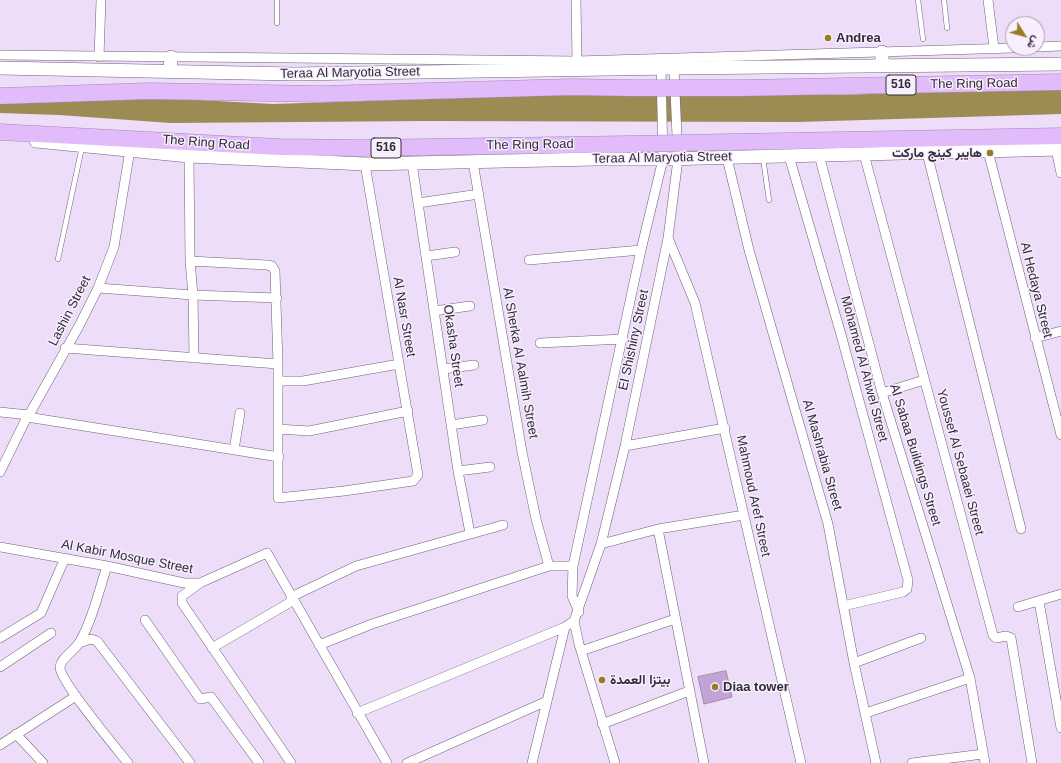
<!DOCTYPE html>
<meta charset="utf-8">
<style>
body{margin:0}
#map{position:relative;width:1061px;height:763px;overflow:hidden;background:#eeddf9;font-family:Arial,Vazirmatn,sans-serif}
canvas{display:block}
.north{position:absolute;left:1005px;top:16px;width:40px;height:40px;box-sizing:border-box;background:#f7eefe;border:1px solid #a8a0ae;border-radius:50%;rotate:127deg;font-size:11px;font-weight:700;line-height:16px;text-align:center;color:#322c37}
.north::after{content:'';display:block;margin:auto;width:14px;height:18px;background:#967d24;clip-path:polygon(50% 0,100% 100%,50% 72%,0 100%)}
</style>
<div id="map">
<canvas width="1061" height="763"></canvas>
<div class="north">ش</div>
</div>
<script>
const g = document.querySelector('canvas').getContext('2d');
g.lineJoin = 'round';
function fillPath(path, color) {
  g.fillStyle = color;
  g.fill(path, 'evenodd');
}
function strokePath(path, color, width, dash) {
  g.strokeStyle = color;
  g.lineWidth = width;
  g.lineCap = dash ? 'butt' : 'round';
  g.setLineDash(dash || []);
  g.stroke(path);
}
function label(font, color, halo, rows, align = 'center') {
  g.font = font + ' Arial,Vazirmatn,sans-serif';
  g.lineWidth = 3;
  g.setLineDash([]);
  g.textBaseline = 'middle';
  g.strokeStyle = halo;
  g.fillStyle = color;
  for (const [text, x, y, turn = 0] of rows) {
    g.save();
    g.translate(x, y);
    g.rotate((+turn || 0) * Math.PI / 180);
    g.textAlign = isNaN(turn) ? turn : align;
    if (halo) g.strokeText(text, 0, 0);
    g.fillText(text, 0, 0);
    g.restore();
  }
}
const water = new Path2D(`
 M1061 87V114L798 122 425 121 171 123 59 115 0 113V92H49L273 104 551 95H841Z`);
const building = new Path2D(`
 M726 671 732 697 704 704 698 677Z`);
const service = new Path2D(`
 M277 0V23
 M918 0 923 39
 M944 0 947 28
 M763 158 769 200
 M58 259 82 147`);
const minor = new Path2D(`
 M576 0 577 61
 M988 0 994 48
 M1037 47 1061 46
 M0 55 577 61 1013 48
 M99 57 101 0
 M1056 149 1061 173
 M988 151 1061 435
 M927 153 1021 529
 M864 154 993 635 996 638 1006 636 1011 638 1032 763
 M819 155 882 393 970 678 985 763
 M189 156 190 261 193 295 194 358
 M789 156 840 331 908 580 907 589 903 592 843 606
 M727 158 749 250 828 524 854 663 876 763
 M473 162 522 452 536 519 549 566
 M412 163 458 471 470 533
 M418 203 479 194
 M668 238 695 303 801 763
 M426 256 455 252
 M529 260 641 250
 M190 261 267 265 272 266 275 271 278 364V498L344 491 413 481 418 475 365 164
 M98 288 193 295 277 298
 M434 311 470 306
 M1035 338 1061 331
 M540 343 623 339
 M65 348 278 364
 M443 369 474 365
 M278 381H303L399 364
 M882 393 924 380
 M0 412 29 415
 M27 417 279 457
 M451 425 483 420
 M278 429 309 431 408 411
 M625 446 725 428
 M234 450 240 413
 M458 471 490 467
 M0 472 27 417 29 415 79 326 98 288 114 247 130 150
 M658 529 704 763
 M601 544 658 529 744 515
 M0 547 107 566 184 583H200L267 553 387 763
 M107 566C99 591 92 621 79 643 74 651 61 658 60 667 59 680 117 749 128 763
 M200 583 182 596V603L291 763
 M291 597 356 566 503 525
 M1039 601 1061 728
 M1018 607 1061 594
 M579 612 572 596 573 566 641 250 663 159 661 68
 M145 620 200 699 211 697 259 763
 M0 638 41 613 65 558
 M79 643 91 639 97 641 190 763
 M319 645 372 624 549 566H573
 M212 648 294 600
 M581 651 675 619
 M854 663 921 638
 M0 667 51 633
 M357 713 565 627 574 621
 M866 713 970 678
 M602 724 689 691
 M16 734 43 763
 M0 745 76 696
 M407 763 547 701
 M532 763 565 627
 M615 763 579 644 574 621 601 544 625 446 668 238 678 159 674 68
 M912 763 983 754`);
const secondary = new Path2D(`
 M882 52V66
 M0 68 293 74 674 68 1061 64
 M170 71 171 57
 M36 141 189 156 365 164 596 159H663L1061 149`);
const motorway = new Path2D(`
 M740 88 1061 82
 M0 96 149 91 321 94 571 87 631 88
 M0 132 279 147 362 148 627 144
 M731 142 1061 136`);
const motorwayBridge = new Path2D(`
 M631 88H740
 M627 144 731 142`);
const markers = [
 [828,38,4,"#967d24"],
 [990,153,4,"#967d24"],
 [602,680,4,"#967d24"],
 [715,687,4,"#967d24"]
];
const shields = [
 [901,85,30],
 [386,148,30]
];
const shieldNames = [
 ["516",901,85],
 ["516",386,148]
];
const poiNames = [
 ["Andrea",836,38],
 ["هايبر كينج ماركت",982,153,"right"],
 ["بيتزا العمدة",610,680],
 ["Diaa tower",723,687]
];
const streetNames = [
 ["Teraa Al Maryotia Street",350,73,-1],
 ["The Ring Road",974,84,-1],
 ["The Ring Road",206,143,4],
 ["The Ring Road",530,145,-1],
 ["Teraa Al Maryotia Street",662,158,-1],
 ["Al Hedaya Street",1036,290,76],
 ["Lashin Street",70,311,-63],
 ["Al Nasr Street",404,317,80],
 ["El Shishiny Street",634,340,-78],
 ["Okasha Street",453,346,82],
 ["Al Sherka Al Aalmih Street",520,363,80],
 ["Mohamed Al Ahwel Street",864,369,75],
 ["Al Mashrabia Street",822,455,74],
 ["Al Sabaa Buildings Street",915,455,73],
 ["Youssef Al Sebaaei Street",960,462,75],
 ["Mahmoud Aref Street",753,496,78],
 ["Al Kabir Mosque Street",127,557,11]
];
fillPath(water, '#9d8b54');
fillPath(building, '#c1a3d5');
strokePath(building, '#9d8ea7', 1);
strokePath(service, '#6f6078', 5.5);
strokePath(minor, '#6f6078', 10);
strokePath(secondary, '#6f6078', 14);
strokePath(motorway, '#a489b6', 17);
strokePath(service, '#fff', 4.5);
strokePath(minor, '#fff', 9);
strokePath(secondary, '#fff', 13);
strokePath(motorway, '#e1bbfa', 16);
strokePath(motorwayBridge, '#a489b6', 17, []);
strokePath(motorwayBridge, '#e1bbfa', 16);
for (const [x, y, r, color] of markers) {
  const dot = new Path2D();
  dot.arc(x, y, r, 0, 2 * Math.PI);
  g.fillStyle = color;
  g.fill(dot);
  strokePath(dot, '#f7eefe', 1.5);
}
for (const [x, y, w] of shields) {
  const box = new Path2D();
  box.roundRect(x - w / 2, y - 10, w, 20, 3);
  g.fillStyle = '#f7eefe';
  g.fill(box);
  strokePath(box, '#322c37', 1);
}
label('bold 12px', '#322c37', null, shieldNames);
label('bold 13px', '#322c37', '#f7eefe', poiNames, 'left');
label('13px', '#322c37', '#f7eefe', streetNames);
</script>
